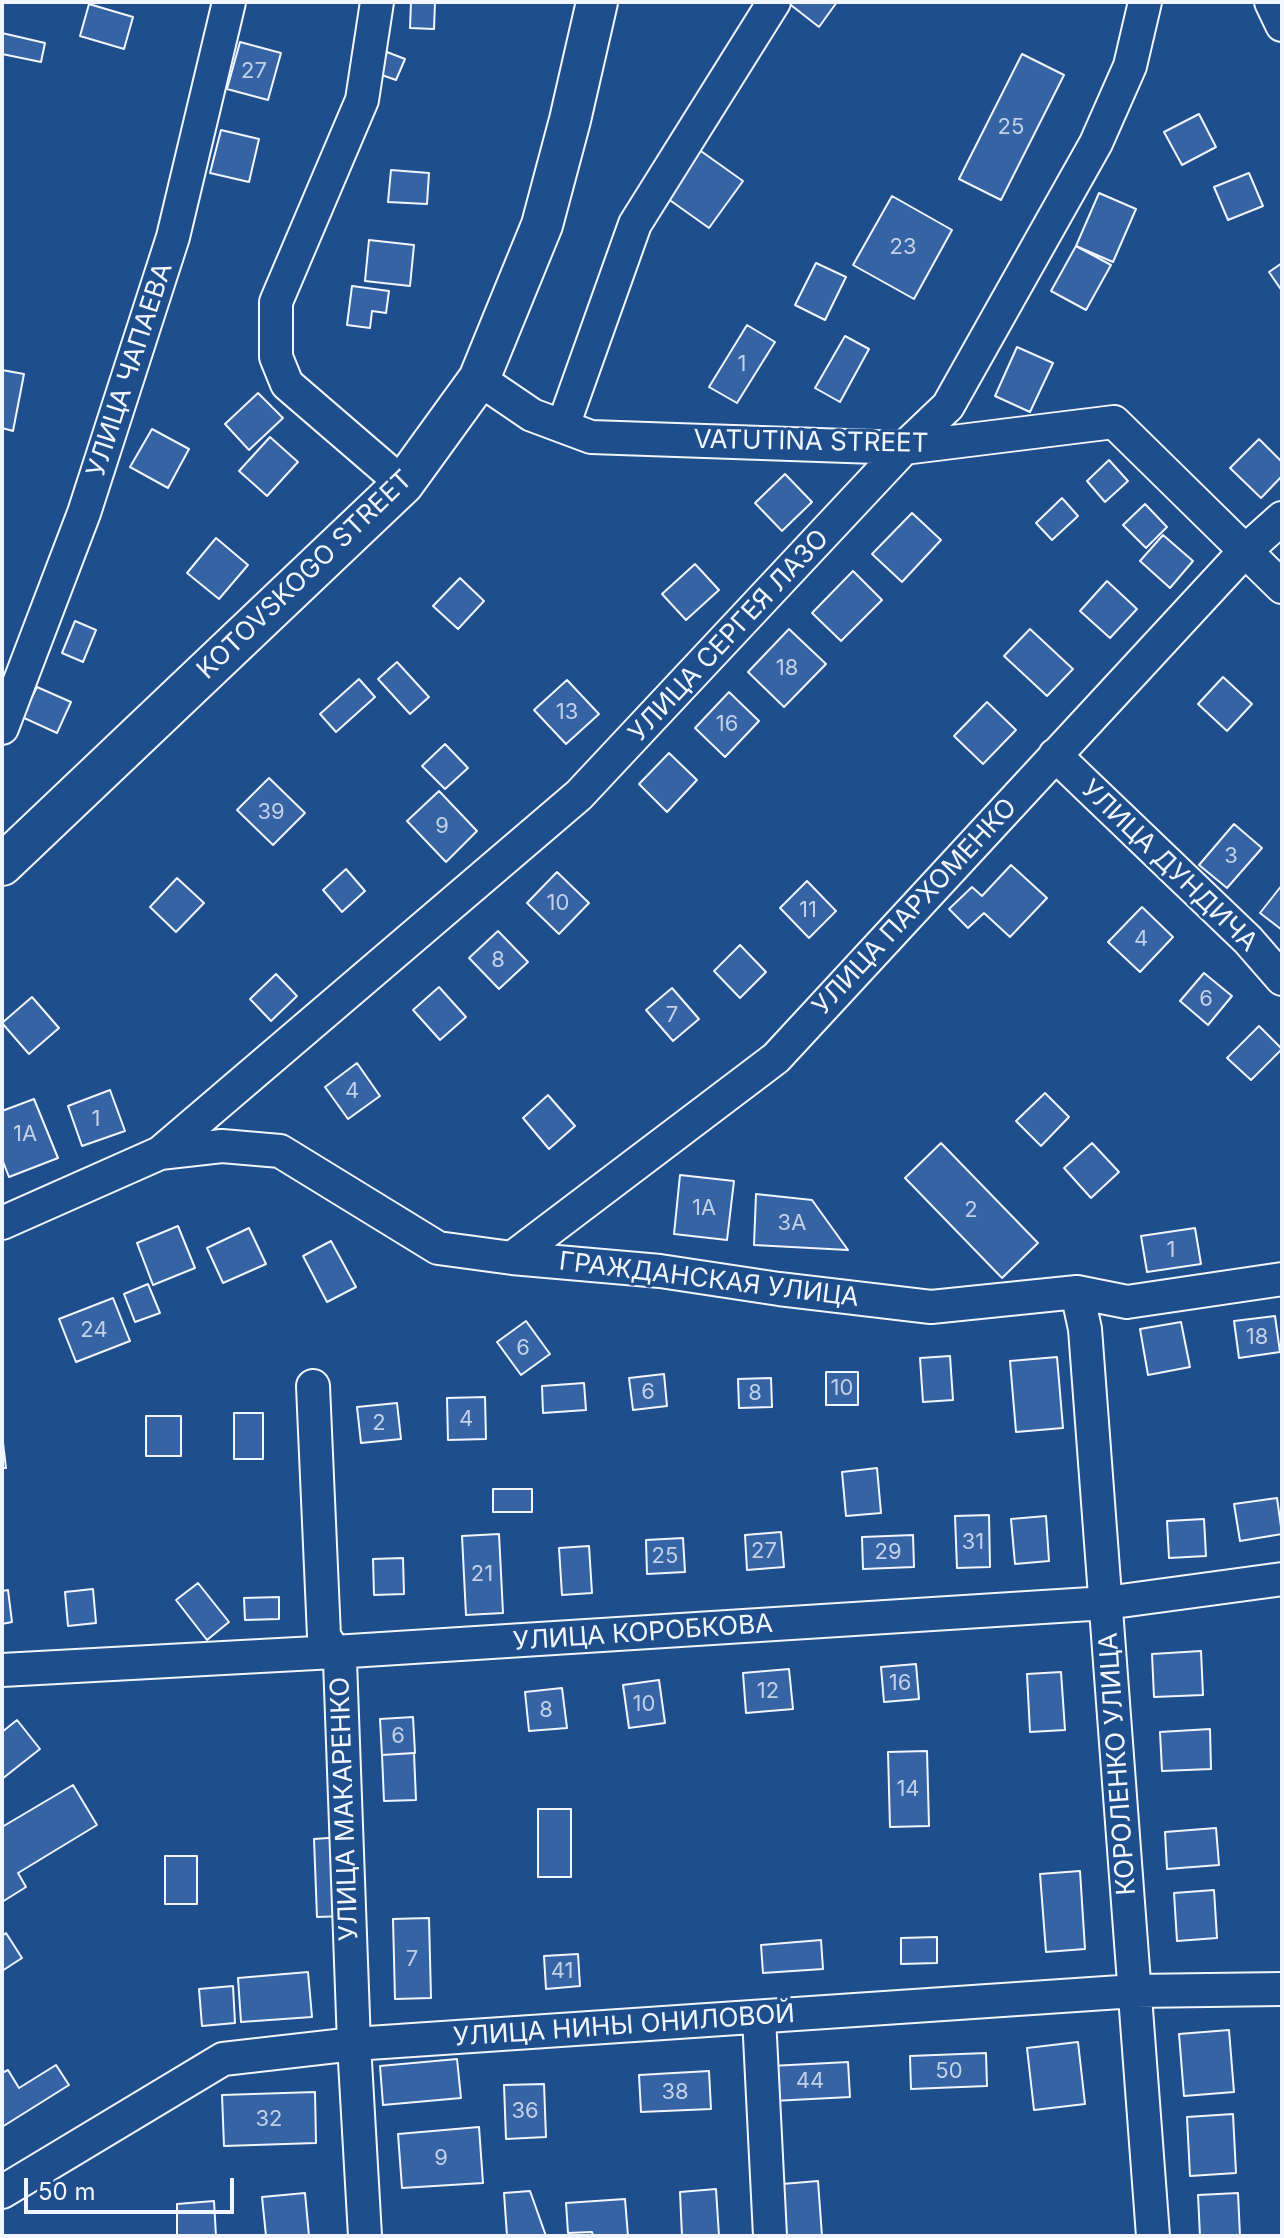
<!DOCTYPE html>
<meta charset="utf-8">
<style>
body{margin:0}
#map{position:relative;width:1284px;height:2238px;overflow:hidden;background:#1f4e8c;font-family:Inter,sans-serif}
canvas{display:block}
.frame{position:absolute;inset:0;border:4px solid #f2f6ff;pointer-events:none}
.scale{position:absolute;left:24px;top:2178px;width:210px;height:36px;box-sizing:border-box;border:4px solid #f2f6ff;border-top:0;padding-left:10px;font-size:24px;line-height:28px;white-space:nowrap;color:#f2f6ff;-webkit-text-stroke:6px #1f4e8c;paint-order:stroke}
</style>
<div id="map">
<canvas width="1284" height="2238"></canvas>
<div class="frame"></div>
<div class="scale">50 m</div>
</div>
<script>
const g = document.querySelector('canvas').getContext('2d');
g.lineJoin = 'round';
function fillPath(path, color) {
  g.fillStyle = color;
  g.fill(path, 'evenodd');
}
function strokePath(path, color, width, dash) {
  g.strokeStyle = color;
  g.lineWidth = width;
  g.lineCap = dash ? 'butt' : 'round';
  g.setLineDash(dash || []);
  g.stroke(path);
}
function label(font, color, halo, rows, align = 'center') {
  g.font = font + ' Inter,sans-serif';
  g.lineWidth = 6;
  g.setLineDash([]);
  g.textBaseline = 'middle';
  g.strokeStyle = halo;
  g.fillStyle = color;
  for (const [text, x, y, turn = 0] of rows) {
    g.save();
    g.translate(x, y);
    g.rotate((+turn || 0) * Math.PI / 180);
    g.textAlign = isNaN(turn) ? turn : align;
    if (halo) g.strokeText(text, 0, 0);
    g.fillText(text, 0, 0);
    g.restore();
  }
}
const building = new Path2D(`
 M411 2H435L434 29 410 28Z
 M787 2H837L819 27Z
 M89 4 133 17 124 49 80 36Z
 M2 33 45 43 41 62 2 54Z
 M240 42 281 53 268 100 227 89Z
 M387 52 405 59 396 80 379 74Z
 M1022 54 1064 75 1001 200 959 179Z
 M1199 114 1216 147 1182 165 1164 132Z
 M221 130 259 139 249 182 210 173Z
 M698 149 743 181 709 228 664 196Z
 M391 170 429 173 427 204 388 202Z
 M1249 173 1263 206 1228 220 1214 187Z
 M1099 193 1136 209 1113 262 1076 246Z
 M892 196 952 230 914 299 853 265Z
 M369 240 414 245 410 286 365 281Z
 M1076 246 1111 265 1086 310 1051 291Z
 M816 263 846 277 825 320 795 305Z
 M1282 263V291L1269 272Z
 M352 286 389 291 386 313 372 311 370 328 347 325Z
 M747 325 775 342 737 403 709 387Z
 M845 336 869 349 840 402 815 388Z
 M1017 347 1053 363 1030 412 995 396Z
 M2 370 24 374 13 431 2 428Z
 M258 393 283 418 249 450 225 424Z
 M152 429 189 449 168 488 130 467Z
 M270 437 298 462 267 496 239 471Z
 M1259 439 1282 462V476L1261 498 1230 468Z
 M1109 460 1128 481 1105 502 1087 481Z
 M785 474 812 502 782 531 755 503Z
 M1062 498 1078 516 1052 540 1036 523Z
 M1145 504 1167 527 1146 548 1123 525Z
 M912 513 941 540 902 582 872 554Z
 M1163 535 1193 561 1170 588 1140 561Z
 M216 538 248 565 219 599 187 573Z
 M695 564 719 590 686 620 662 594Z
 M853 571 882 600 841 641 812 613Z
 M460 578 484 601 458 629 433 606Z
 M1107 581 1137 609 1110 638 1080 611Z
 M75 621 96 630 83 662 62 653Z
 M789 629 826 664 784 707 748 672Z
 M1030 629 1073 669 1047 696 1004 656Z
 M397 662 429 697 410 714 378 679Z
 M1223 677 1252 704 1227 731 1198 704Z
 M359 679 375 697 336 732 320 714Z
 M567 680 599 714 566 744 534 710Z
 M37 687 71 702 57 733 22 717Z
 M729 692 759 721 725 757 695 728Z
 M987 702 1016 730 983 764 954 736Z
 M445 744 468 768 445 789 422 766Z
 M669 753 697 780 667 812 639 784Z
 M269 778 305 813 273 845 237 810Z
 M439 791 477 831 446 862 407 821Z
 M1234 824 1262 848 1227 888 1199 865Z
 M1011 865 1047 898 1010 937 984 913 968 928 949 909 972 887 982 896Z
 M346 869 365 891 342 912 323 890Z
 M557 872 589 903 559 934 527 903Z
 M177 878 204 903 176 932 150 907Z
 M807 881 836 911 809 938 780 908Z
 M1282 885V930L1260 913Z
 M1142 907 1173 937 1140 972 1108 942Z
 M498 931 528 962 499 989 469 958Z
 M740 945 766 972 740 998 714 971Z
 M1204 973 1232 996 1208 1025 1180 1001Z
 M276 974 297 996 271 1021 250 999Z
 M439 987 466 1017 440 1040 413 1010Z
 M672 988 699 1019 673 1041 646 1010Z
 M32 997 59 1028 29 1054 2 1023Z
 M1259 1026 1282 1049 1251 1080 1227 1058Z
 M357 1063 380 1096 348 1119 325 1087Z
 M110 1090 125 1131 82 1146 68 1106Z
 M1045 1093 1069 1117 1041 1146 1016 1121Z
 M548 1095 575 1126 549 1149 523 1118Z
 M34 1099 58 1158 9 1177 2 1159V1111Z
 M941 1143 1038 1243 1002 1278 905 1178Z
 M1092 1143 1119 1172 1091 1198 1064 1168Z
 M680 1175 734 1181 727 1240 674 1234Z
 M756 1194 812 1200 848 1250 754 1245Z
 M178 1226 195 1268 153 1285 137 1243Z
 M249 1228 266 1264 223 1283 207 1248Z
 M1195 1228 1201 1264 1147 1272 1141 1236Z
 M331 1241 356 1287 327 1302 303 1256Z
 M148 1284 160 1313 135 1322 124 1294Z
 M113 1298 130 1341 76 1362 59 1319Z
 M1275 1316 1280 1352 1239 1358 1234 1321Z
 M526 1321 550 1354 521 1375 497 1342Z
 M1181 1322 1190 1367 1148 1375 1140 1329Z
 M950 1356 953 1400 923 1402 920 1358Z
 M1057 1357 1063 1428 1016 1432 1010 1361Z
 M826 1372H858V1405H826Z
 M664 1374 667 1406 633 1410 629 1378Z
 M771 1378 772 1407 739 1408 738 1379Z
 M584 1383 586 1410 543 1413 542 1386Z
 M485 1397 486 1439 448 1440 447 1398Z
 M397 1403 401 1439 361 1443 357 1407Z
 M234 1413H263V1459H234Z
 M146 1416H181V1456H146Z
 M2 1434 6 1468H2Z
 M877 1468 881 1513 846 1516 842 1472Z
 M493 1489H532V1512H493Z
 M1277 1498 1282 1534 1240 1541 1234 1504Z
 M989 1515 990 1567 957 1568 955 1516Z
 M1046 1516 1049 1561 1015 1564 1011 1519Z
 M1204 1519 1206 1556 1169 1558 1167 1521Z
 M781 1532 784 1567 747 1570 745 1535Z
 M499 1534 503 1613 466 1615 462 1536Z
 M913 1535 914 1567 863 1569 862 1537Z
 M683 1538 685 1572 647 1574 646 1540Z
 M589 1546 592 1593 562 1595 559 1548Z
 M403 1558 404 1594 374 1595 373 1559Z
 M198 1583 229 1622 207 1640 176 1600Z
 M93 1589 96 1623 68 1626 65 1592Z
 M8 1590 12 1622 2 1624V1591Z
 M279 1597V1619L245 1620 244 1598Z
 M1201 1651 1203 1695 1154 1697 1152 1654Z
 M916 1664 919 1699 884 1702 881 1667Z
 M789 1669 793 1709 746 1713 743 1673Z
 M1061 1672 1065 1730 1030 1732 1027 1674Z
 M659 1680 665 1723 629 1728 623 1685Z
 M562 1688 567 1728 529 1731 525 1692Z
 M413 1717 415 1753 382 1755 380 1719Z
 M17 1720 40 1749 2 1779V1732Z
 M1210 1729 1211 1769 1162 1771 1160 1732Z
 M927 1751 929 1826 890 1827 888 1752Z
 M414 1753 416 1800 384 1801 382 1755Z
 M73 1785 97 1825 18 1873 26 1887 2 1902V1827Z
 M538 1809H571V1877H538Z
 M1216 1828 1219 1865 1167 1869 1165 1832Z
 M342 1837 346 1916 317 1917 314 1839Z
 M165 1856H197V1904H165Z
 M1080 1871 1085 1949 1046 1952 1040 1874Z
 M1214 1890 1217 1938 1177 1941 1174 1893Z
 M429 1918 431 1998 395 1999 393 1919Z
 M6 1933 22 1958 2 1971V1936Z
 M937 1937V1963L901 1964V1938Z
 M821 1940 823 1969 763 1973 761 1945Z
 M578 1954 580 1986 546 1989 544 1956Z
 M308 1972 312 2017 241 2022 238 1978Z
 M233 1986 235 2023 202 2026 199 1989Z
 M1229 2030 1234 2092 1184 2096 1179 2034Z
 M1078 2042 1085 2104 1034 2110 1027 2048Z
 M986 2053 987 2086 911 2089 910 2056Z
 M457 2059 461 2098 383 2105 380 2066Z
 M848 2062 850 2097 773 2101 771 2066Z
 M56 2065 69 2085 2 2127V2073L8 2070 19 2088Z
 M709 2071 711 2109 641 2112 639 2075Z
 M544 2084 546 2137 506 2139 504 2085Z
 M315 2092 316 2143 224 2146 222 2095Z
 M1233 2114 1236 2173 1190 2176 1187 2117Z
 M479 2127 483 2183 402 2188 398 2134Z
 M818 2181 822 2236H786L782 2184Z
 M716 2189 719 2236H682L680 2192Z
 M530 2191 546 2236H507L504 2193Z
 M305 2193 309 2236H266L262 2197Z
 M1238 2193 1240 2236H1200L1198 2195Z
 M625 2199 628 2236H593L592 2232 568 2233 566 2203Z
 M214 2201 216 2236H177V2204Z`);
const minor = new Path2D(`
 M377 2 362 100 276 302V357L287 384 403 484
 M1271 2 1282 25
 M479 379 532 415 591 437 904 448 1114 422 1282 587
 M563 426 635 224 774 2
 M2 728 84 513 173 237 229 2
 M1055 755 1248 940 1282 979
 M160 1153 222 1146 280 1151 438 1248 512 1258 660 1271 779 1289 931 1307 1077 1292 1127 1302 1282 1279
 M2 1223 160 1153 579 795 904 448 948 406 1096 143 1130 66 1145 2
 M512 1258 776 1058 1244 552 1282 518
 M1077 1292 1085 1329 1153 2236
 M313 1386 324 1636 340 1661 354 2044 365 2236
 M2 1670 334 1652 1106 1603 1282 1579
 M759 2017 770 2236
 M2 2192 223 2059 354 2044 1135 1991 1282 1989`);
const major = new Path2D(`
 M2 865 403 484 479 379 542 225 570 120 597 2`);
const numberNames = [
 ["27",254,71],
 ["25",1011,127],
 ["23",903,247],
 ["1",742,364],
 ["18",787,668],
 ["13",567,712],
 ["16",727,724],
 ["39",271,812],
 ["9",442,826],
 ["3",1231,856],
 ["10",558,903],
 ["11",808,910],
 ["4",1141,939],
 ["8",498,960],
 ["6",1206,999],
 ["7",672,1015],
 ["4",352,1091],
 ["1",96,1119],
 ["1А",25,1134],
 ["1А",704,1208],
 ["2",971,1210],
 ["3А",792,1223],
 ["1",1171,1250],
 ["24",94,1330],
 ["18",1257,1337],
 ["6",523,1348],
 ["10",842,1388],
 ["6",648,1392],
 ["8",755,1393],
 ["4",466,1419],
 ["2",379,1423],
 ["31",973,1542],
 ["27",764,1551],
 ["29",888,1552],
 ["25",665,1556],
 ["21",482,1574],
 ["16",900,1683],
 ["12",768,1691],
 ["10",644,1704],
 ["8",546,1710],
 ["6",398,1736],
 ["14",908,1789],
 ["7",412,1959],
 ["41",562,1971],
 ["50",949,2071],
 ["44",810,2081],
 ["38",675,2092],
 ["36",525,2111],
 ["32",269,2119],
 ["9",441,2158]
];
const streetNames = [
 ["УЛИЦА ЧАПАЕВА",130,370,-72],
 ["VATUTINA STREET",811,442,1],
 ["KOTOVSKOGO STREET",305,575,-44],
 ["УЛИЦА СЕРГЕЯ ЛАЗО",729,636,-47],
 ["УЛИЦА ДУНДИЧА",1169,866,44],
 ["УЛИЦА ПАРХОМЕНКО",915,907,-47],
 ["ГРАЖДАНСКАЯ УЛИЦА",709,1280,7],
 ["УЛИЦА КОРОБКОВА",643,1633,-4],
 ["КОРОЛЕНКО УЛИЦА",1118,1764,-94],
 ["УЛИЦА МАКАРЕНКО",345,1809,-92],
 ["УЛИЦА НИНЫ ОНИЛОВОЙ",624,2026,-4]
];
fillPath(building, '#3563a3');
strokePath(building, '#f2f6ff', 2);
strokePath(minor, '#f2f6ff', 36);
strokePath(major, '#f2f6ff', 44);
strokePath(minor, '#1f4e8c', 32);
strokePath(major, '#1f4e8c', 40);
label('22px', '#c3d1e8', null, numberNames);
label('26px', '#f2f6ff', '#1f4e8c', streetNames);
</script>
